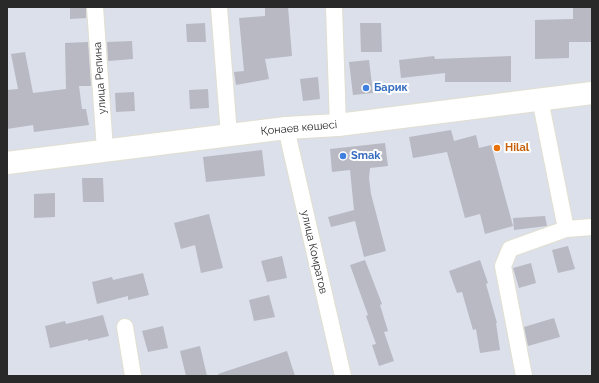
<!DOCTYPE html>
<meta charset="utf-8">
<style>
body{margin:0}
#map{position:relative;width:599px;height:383px;overflow:hidden;background:#dbe0ea;font-family:Raleway,sans-serif}
canvas{display:block}
.frame{position:absolute;inset:0;border:8px solid #292929;pointer-events:none}
</style>
<div id="map">
<canvas width="599" height="383"></canvas>
<div class="frame"></div>
</div>
<script>
const g = document.querySelector('canvas').getContext('2d');
g.lineJoin = 'round';
function fillPath(path, color) {
  g.fillStyle = color;
  g.fill(path, 'evenodd');
}
function strokePath(path, color, width, dash) {
  g.strokeStyle = color;
  g.lineWidth = width;
  g.lineCap = dash ? 'butt' : 'round';
  g.setLineDash(dash || []);
  g.stroke(path);
}
function label(font, color, halo, rows, align = 'center') {
  g.font = font + ' Raleway,sans-serif';
  g.lineWidth = 4;
  g.setLineDash([]);
  g.textBaseline = 'middle';
  g.strokeStyle = halo;
  g.fillStyle = color;
  for (const [text, x, y, turn = 0] of rows) {
    g.save();
    g.translate(x, y);
    g.rotate((+turn || 0) * Math.PI / 180);
    g.textAlign = isNaN(turn) ? turn : align;
    if (halo) g.strokeText(text, 0, 0);
    g.fillText(text, 0, 0);
    g.restore();
  }
}
const building = new Path2D(`
 M70 7H86V18L70 19Z
 M265 7H288L292 56 265 59 269 79 236 85 234 72 244 71 239 18 265 16Z
 M573 7H592V42H569V58L535 59V20L573 19Z
 M205 23 206 42H187L186 24Z
 M360 23H381L382 52H361Z
 M132 41 133 59 108 61 107 42Z
 M88 42 91 86H79L82 109H86L89 125 34 132 33 125 7 129V90L18 89 11 54 25 52 33 93 66 89 65 43Z
 M434 56 435 59 511 56V82H445V73L401 78 399 60Z
 M369 60 373 93 353 95 349 62Z
 M318 77 320 99 303 101 300 79Z
 M208 89 209 108 190 109 189 90Z
 M134 92 135 111 116 112 115 93Z
 M451 130 454 141 476 135 479 148 491 145 513 226 485 234 480 214 465 218 447 152 413 158 409 137Z
 M385 143 388 166 370 168 369 178 371 194 386 251 364 257 355 221 331 227 328 217 354 210 350 170 332 172 330 149Z
 M262 150 265 176 206 182 203 157Z
 M82 178H103L104 202H83Z
 M55 193V217L34 218V194Z
 M209 214 223 268 201 273 195 245 181 249 174 223Z
 M545 216 547 226 514 230 513 218Z
 M568 246 575 269 558 273 552 250Z
 M282 256 287 278 267 282 261 261Z
 M365 260 382 304 380 305 388 331 384 332 394 361 379 366 372 345 376 344 366 316 368 315 350 265Z
 M480 260 488 283 486 284 497 323H496L500 350 480 353 476 329 473 330 462 292 457 293 449 271Z
 M531 263 536 283 519 288 513 268Z
 M143 273 149 295 128 300V296L97 304 92 282 112 277 113 280Z
 M269 295 275 317 254 321 249 300Z
 M103 315 109 336 88 341V339L50 348 45 326 65 321 66 324Z
 M554 318 560 337 528 346 524 327Z
 M163 326 168 348 148 352 142 331Z
 M200 346 207 376H186L180 351Z
 M287 351 295 376H219L218 374Z`);
const minor = new Path2D(`
 M95 7 105 150
 M219 7 229 135
 M334 7 338 125
 M540 99 566 229
 M286 128 343 376
 M125 327 133 376
 M524 376 503 266 510 249 566 229 592 227`);
const secondary = new Path2D(`
 M7 163 286 128 338 125 592 93`);
const markers = [
 [366,88,4,"#3f7fe0"],
 [497,148,4,"#e8710a"],
 [343,156,4,"#3f7fe0"]
];
const streetNames = [
 ["улица Репина",100,78,-94],
 ["Қонаев көшесі",299,128,-5],
 ["улица Комратов",314,252,77]
];
const shopNames = [
 ["Барик",374,88],
 ["Smak",351,156]
];
const foodNames = [
 ["Hilal",505,148]
];
fillPath(building, '#b8b9c3');
strokePath(minor, '#e1dfd1', 18);
strokePath(secondary, '#e1dfd1', 24);
strokePath(minor, '#fff', 16);
strokePath(secondary, '#fff', 22);
for (const [x, y, r, color] of markers) {
  const dot = new Path2D();
  dot.arc(x, y, r, 0, 2 * Math.PI);
  g.fillStyle = color;
  g.fill(dot);
  strokePath(dot, '#fff', 1.5);
}
label('11px', '#292929', '#fff', streetNames);
label('bold 11px', '#366cbe', '#fff', shopNames, 'left');
label('bold 11px', '#c56008', '#fff', foodNames, 'left');
</script>
